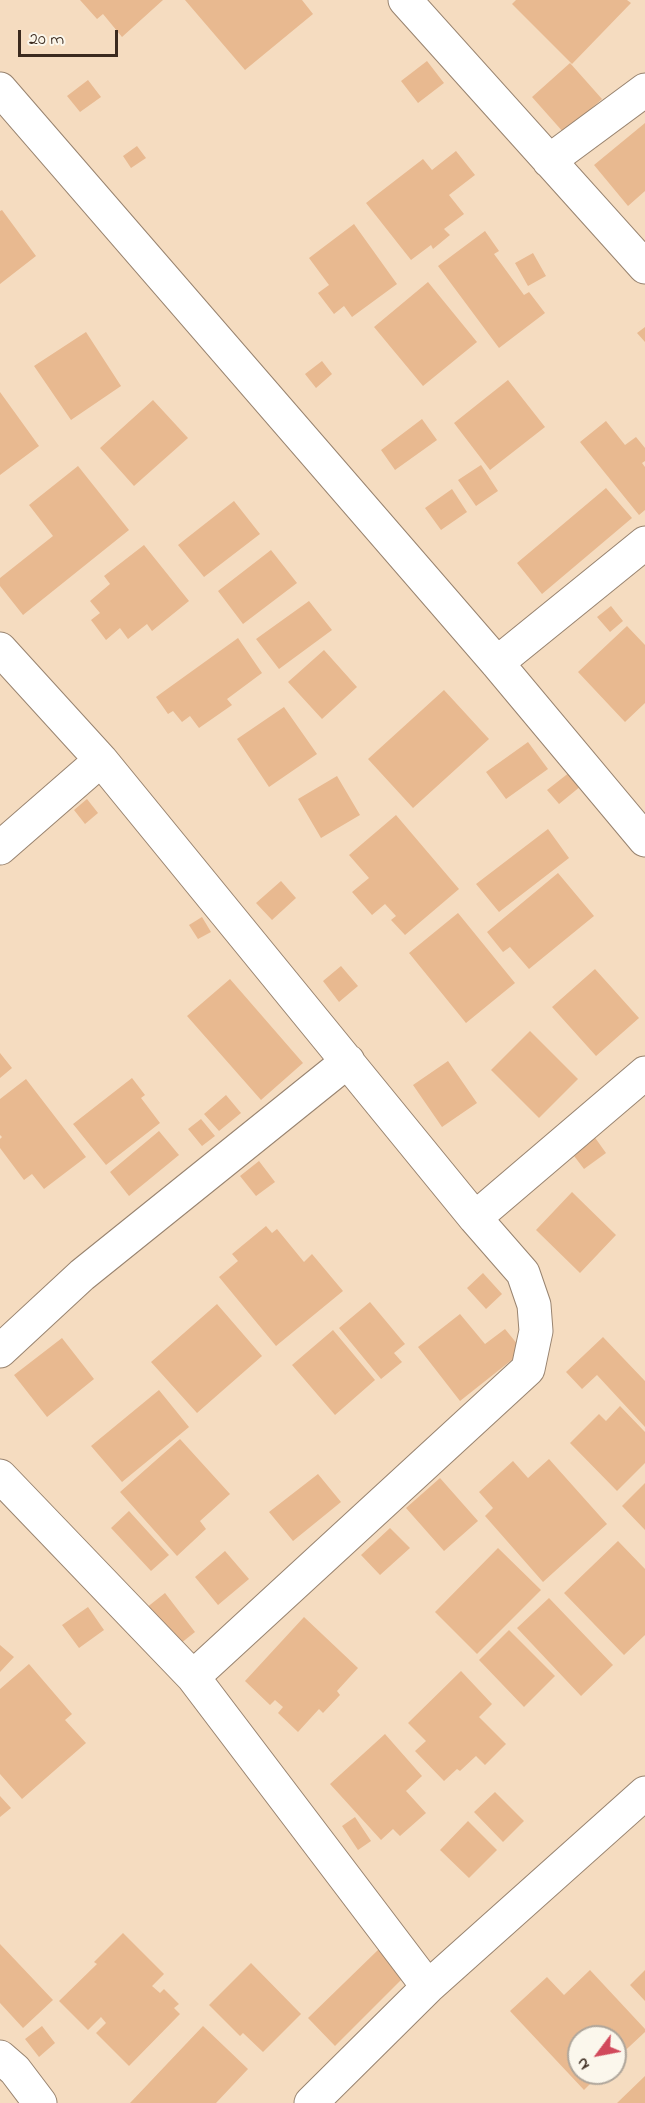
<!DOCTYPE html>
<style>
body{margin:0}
#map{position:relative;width:645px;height:2103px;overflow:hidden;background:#f5dcc0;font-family:"Indie Flower",sans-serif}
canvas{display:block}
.north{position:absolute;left:567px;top:2025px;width:60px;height:60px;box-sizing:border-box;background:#fbf7ec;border:2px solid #aea59a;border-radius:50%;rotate:238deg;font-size:16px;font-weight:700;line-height:24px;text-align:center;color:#3b2a1e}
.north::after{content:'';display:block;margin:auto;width:21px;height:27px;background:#d1495b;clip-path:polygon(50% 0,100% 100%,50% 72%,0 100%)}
.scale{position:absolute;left:18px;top:30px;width:100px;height:27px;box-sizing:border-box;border:3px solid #3b2a1e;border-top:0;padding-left:8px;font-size:18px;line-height:21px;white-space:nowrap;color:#3b2a1e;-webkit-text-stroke:4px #fbf7ec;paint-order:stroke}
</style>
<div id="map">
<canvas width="645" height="2103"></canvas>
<div class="north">N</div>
<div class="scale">20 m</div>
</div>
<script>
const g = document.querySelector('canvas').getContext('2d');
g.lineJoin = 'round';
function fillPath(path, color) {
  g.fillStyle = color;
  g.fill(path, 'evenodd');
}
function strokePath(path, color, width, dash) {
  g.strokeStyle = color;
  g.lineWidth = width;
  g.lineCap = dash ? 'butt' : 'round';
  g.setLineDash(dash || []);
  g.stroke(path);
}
const building = new Path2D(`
 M80 0H163L122 37 103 14 97 19Z
 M185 0H302L313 14 245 70Z
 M516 0H627L631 3 572 64 512 4Z
 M427 61 444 83 418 103 401 81Z
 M570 63 602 99 564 133 532 97Z
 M88 80 101 97 80 112 67 96Z
 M645 123V191L628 206 594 165Z
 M137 146 146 158 131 168 123 156Z
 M456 151 475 175 449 195 464 214 444 229 450 235 433 249 431 245 411 260 366 203 423 159 432 170Z
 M2 210 36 256 0 284V211Z
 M354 224 397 284 352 317 344 306 334 314 318 293 329 285 309 258Z
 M485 231 499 251 494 254 524 295 529 292 545 313 499 348 438 266Z
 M533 253 546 276 528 286 515 263Z
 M428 282 477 342 423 386 374 327Z
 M645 327V342L637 333Z
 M86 332 121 386 71 420 34 366Z
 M322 361 332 374 316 388 305 374Z
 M508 380 545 427 490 470 454 423Z
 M0 392 39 446 0 475Z
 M153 400 188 438 134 486 100 448Z
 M422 419 437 440 395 470 381 450Z
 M606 421 625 445 636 437 645 448V461L642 463 645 467V510L639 515 580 442Z
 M481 465 498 491 476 506 458 480Z
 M78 466 129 530 23 615 0 586V578L53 536 29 505Z
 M606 488 632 518 542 594 517 563Z
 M452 489 467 512 441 530 425 508Z
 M234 501 260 534 204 577 178 545Z
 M144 545 189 601 152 631 147 624 128 639 120 628 106 640 91 620 100 613 90 601 110 584 104 576Z
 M271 550 297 583 243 624 218 591Z
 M309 601 332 630 279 669 256 639Z
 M611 606 623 621 610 632 597 617Z
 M627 626 645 645V703L625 722 578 672Z
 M238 638 262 673 227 699 232 705 199 728 190 716 182 722 173 711 168 714 156 697Z
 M324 650 357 687 322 719 288 682Z
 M444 690 489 739 413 808 368 759Z
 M284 707 317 754 269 787 237 739Z
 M528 742 548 769 506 799 486 772Z
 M570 772 581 786 559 804 547 790Z
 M337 776 360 815 321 838 298 799Z
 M87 799 98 813 85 824 74 810Z
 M396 815 459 889 405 935 391 920 396 916 385 904 372 915 352 892 369 878 349 855Z
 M548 829 569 858 499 912 476 884Z
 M558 873 594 916 529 969 510 947 503 952 487 932Z
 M281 881 296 898 272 920 256 903Z
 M458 913 515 983 466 1023 409 953Z
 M202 917 211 932 198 939 189 925Z
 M341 966 358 986 339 1002 323 981Z
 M595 969 639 1018 596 1056 552 1007Z
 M230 979 303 1063 261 1100 187 1016Z
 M530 1031 578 1079 539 1118 491 1070Z
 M0 1053 12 1068 0 1078Z
 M448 1061 477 1103 442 1127 413 1085Z
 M132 1078 145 1095 141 1098 160 1123 106 1165 73 1124Z
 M26 1079 86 1157 44 1189 32 1174 24 1180 0 1148V1139L2 1137 0 1135V1099Z
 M226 1095 241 1113 219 1131 204 1114Z
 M201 1119 215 1136 202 1146 188 1129Z
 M159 1131 179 1155 129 1196 110 1172Z
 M591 1132 606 1153 584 1169 568 1148Z
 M259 1161 275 1182 256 1196 240 1176Z
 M572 1192 616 1235 580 1273 536 1230Z
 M266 1226 272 1233 277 1229 304 1262 312 1254 343 1291 276 1346 219 1277 238 1261 232 1254Z
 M483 1273 502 1294 486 1309 467 1288Z
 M370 1302 405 1344 394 1353 402 1362 381 1379 339 1328Z
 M217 1304 262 1356 197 1413 151 1362Z
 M460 1314 485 1344 505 1329 523 1351 460 1401 418 1347Z
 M333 1330 375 1380 335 1415 292 1365Z
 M603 1337 645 1381V1427L597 1375 582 1389 566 1372Z
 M62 1338 94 1379 47 1417 14 1375Z
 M159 1390 189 1427 122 1482 91 1446Z
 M620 1406 645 1432V1463L617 1491 570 1443 599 1414 606 1421Z
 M180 1439 230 1494 200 1521 206 1529 177 1556 120 1492Z
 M549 1459 607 1524 543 1582 485 1516 493 1508 479 1492 513 1461 528 1478Z
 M318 1474 341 1502 293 1541 269 1512Z
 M440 1478 478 1521 444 1551 406 1508Z
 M645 1483V1530L622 1506Z
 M129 1511 169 1555 151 1571 111 1528Z
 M390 1528 410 1548 380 1575 361 1555Z
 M618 1541 645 1569V1635L624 1655 564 1593Z
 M498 1548 541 1590 477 1654 435 1612Z
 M225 1551 249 1579 218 1605 195 1577Z
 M165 1593 195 1632 171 1651 141 1612Z
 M549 1598 613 1665 581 1696 517 1628Z
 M88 1607 104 1630 79 1648 62 1625Z
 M304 1617 358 1668 337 1691 340 1695 323 1713 319 1709 298 1732 278 1713 283 1707 275 1700 270 1705 245 1681Z
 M509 1630 555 1676 524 1707 479 1660Z
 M0 1645 14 1657 0 1672Z
 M29 1664 72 1714 65 1720 86 1743 22 1799 0 1774V1689Z
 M461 1671 492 1704 479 1717 506 1744 485 1765 476 1756 460 1771 457 1769 444 1781 415 1751 426 1741 408 1723Z
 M385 1734 422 1776 406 1791 426 1813 400 1836 393 1829 381 1840 330 1784Z
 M495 1792 524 1821 503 1842 474 1812Z
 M0 1796 11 1808 0 1817Z
 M355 1817 371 1841 358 1850 342 1826Z
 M468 1821 497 1850 469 1878 440 1850Z
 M123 1933 164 1974 152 1986 160 1993 164 1989 179 2004 174 2008 180 2014 129 2066 96 2033 106 2023 101 2017 88 2030 59 2001 97 1964 94 1962Z
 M0 1944 53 2000 23 2028 0 2003Z
 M379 1949 406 1975 335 2046 308 2018Z
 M251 1963 301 2014 263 2052 243 2033 240 2036 209 2005Z
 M590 1970 645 2029V2032L615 2060V2037H579V2073H601L584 2090 510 2011 547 1977 564 1995Z
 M645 1970V2001L630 1985Z
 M42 2026 55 2043 39 2057 25 2039Z
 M203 2026 248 2069 216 2103H130Z
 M645 2076V2103H617Z`);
const minor = new Path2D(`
 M405 0 645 267
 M0 89 497 663 645 840
 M549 161 645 90
 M0 649 101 760 475 1218 523 1273 534 1305 536 1331 528 1369 193 1677
 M497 663 645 543
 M0 848 101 760
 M475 1218 645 1073
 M0 1351 82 1275 348 1061
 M0 1476 193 1677 428 1987
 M0 2057 15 2070 40 2103
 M311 2103 428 1987 645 1793`);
fillPath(building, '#e8b990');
strokePath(minor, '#98836f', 35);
strokePath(minor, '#fff', 33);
</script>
